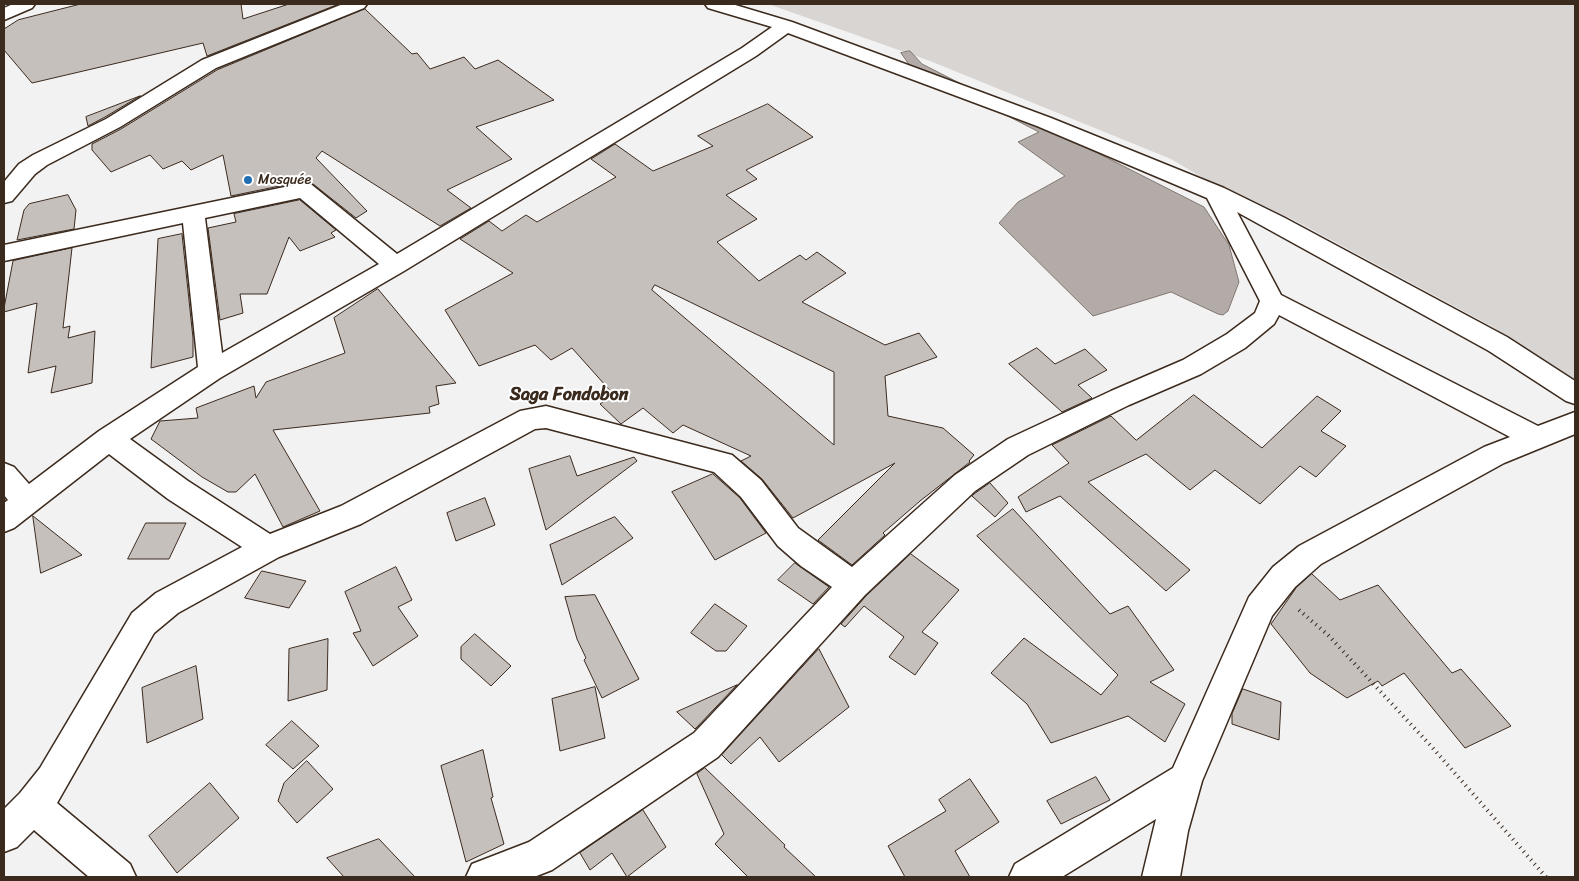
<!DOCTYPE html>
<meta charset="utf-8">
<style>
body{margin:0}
#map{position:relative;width:1579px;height:881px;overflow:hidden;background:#f3f2f2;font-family:Sriracha,sans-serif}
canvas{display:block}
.frame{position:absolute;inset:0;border:5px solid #3b2a1e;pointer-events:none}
</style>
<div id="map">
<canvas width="1579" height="881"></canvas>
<div class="frame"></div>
</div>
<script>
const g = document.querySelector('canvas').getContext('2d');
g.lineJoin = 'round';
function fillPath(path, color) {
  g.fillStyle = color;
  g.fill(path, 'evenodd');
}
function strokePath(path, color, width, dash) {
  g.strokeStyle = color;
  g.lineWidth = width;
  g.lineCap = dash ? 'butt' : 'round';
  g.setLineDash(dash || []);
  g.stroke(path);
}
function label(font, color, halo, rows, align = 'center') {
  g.font = font + ' Sriracha,sans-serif';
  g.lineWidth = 4;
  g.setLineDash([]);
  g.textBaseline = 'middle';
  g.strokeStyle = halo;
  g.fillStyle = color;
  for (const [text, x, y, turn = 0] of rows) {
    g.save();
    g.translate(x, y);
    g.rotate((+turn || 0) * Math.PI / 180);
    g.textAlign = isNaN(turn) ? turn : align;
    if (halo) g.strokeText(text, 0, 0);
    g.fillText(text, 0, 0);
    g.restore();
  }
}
const green = new Path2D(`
 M768 4H1575V379L1491 326 1292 219 1230 194 1171 159 930 61Z`);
const water = new Path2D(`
 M910 51 922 64 1204 207 1229 245 1239 282 1228 311 1223 315 1218 314 1171 292 1093 316 999 223 1018 202 1065 176 1018 142 1039 132 910 66 901 53Z`);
const building = new Path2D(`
 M81 4H241L243 19 289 4H339L207 56 203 43 32 83 4 50V29L18 20Z
 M365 9 412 54 417 53 430 69 464 57 475 69 498 60 554 100 476 127 512 159 447 190 471 208 440 226 322 151 316 158 367 211 356 218 313 184 304 181 231 196 223 155 191 170 182 161 163 169 150 155 111 172 92 150V144L121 129 217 70Z
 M140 96 105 117 88 126 86 117Z
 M768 104 813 137 746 170 757 179 726 195 757 219 717 242 759 281 800 255 806 260 817 252 846 273 802 302 885 345 919 333 937 357 885 376 888 416 943 428 974 455 969 461 970 462 920 501 883 533 885 535 852 565 818 540 895 463 793 518 762 479 741 461 751 456 683 425 673 433 643 408 621 424 600 404 614 395 572 348 551 360 535 345 479 366 445 310 513 273 460 239 489 221 502 231 526 215 537 222 616 177 591 159 615 144 653 171 713 146 698 136ZM655 285 834 372V445L652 290Z
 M68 195 76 210 74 229 17 240 24 210 29 204Z
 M300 200 336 230 331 233 335 237 300 251 289 237 267 294H240L243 313 220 320 208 228 236 222 234 214Z
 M182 234 193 338V357L151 368 158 239Z
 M72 248 63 328 70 326 68 338 95 331 92 383 51 393 56 366 28 373 37 303 4 312V308L13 261Z
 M378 289 456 383 436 386 439 404 429 407 430 413 273 430 320 511 283 527 255 474 236 492H228L202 477 151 439 160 421 198 418 196 408 254 386 256 398 266 382 345 353 334 318Z
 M1037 348 1055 364 1085 349 1107 370 1078 385 1092 398 1062 412 1009 364Z
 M1194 395 1262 448 1317 396 1341 411 1321 431 1346 446 1316 477 1300 466 1260 504 1215 470 1190 490 1146 454 1088 482 1190 570 1166 591 1060 496 1026 512 1018 497 1069 463 1052 445 1111 416 1136 440Z
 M570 456 577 476 634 457 637 461 546 530 529 469Z
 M713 474 740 498 766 533 715 560 672 492Z
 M990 483 1008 503 995 517 972 496Z
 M485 498 495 525 456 541 447 513Z
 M1013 509 1110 614 1128 606 1174 670 1150 682 1185 704 1165 742 1128 716 1051 743 1027 704 991 673 1024 638 1101 695 1118 675 977 536Z
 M33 516 82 555 41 573Z
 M615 517 633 538 562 585 550 545Z
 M146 523H186L169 559H128Z
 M911 554 959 590 922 632 938 643 915 675 889 657 904 637 864 606 845 627 841 624 866 596Z
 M795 563 829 587 813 604 778 580Z
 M396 567 412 600 398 607 418 636 373 666 353 633 361 631 345 592Z
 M262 571 306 581 289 608 245 598Z
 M1312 574 1340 600 1378 585 1452 673 1461 669 1511 726 1465 748 1404 673 1382 686 1378 681 1347 698 1310 673 1271 624 1296 588Z
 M595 595 639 679 602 698 584 660 586 658 577 639 565 597Z
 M715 604 747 626 726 651H716L691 633Z
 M475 634 511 666 491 686 461 659V647Z
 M328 639 327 690 288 701 289 649Z
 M819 649 849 707 779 762 760 737 731 764 722 755Z
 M196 666 203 719 147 743 142 688Z
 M737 685 695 729 677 712Z
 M595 687 605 738 560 751 552 699Z
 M1243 689 1281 702 1279 740 1232 724V714Z
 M292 721 319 746 293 769 266 745Z
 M483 750 493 797 491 798 504 844 466 862 441 766Z
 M307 761 333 789 297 823 278 801 284 783Z
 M705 768 785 845 784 847 816 877H748L715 844 724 834 697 774Z
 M1096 777 1110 800 1061 824 1047 801Z
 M970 779 999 822 955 851 970 877H905L888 846 946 811 939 800Z
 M210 783 239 818 177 873 149 836Z
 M643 810 666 847 627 877 612 853 590 870 580 853Z
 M379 839 415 877H344L327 858Z`);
const path = new Path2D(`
 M1299 610 1328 635 1431 746 1546 877`);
const street = new Path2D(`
 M13 4H35L32 8 4 20V8Z
 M343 4H367L364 8 216 68 120 127 47 165 35 174 12 201 4 203V182L19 164 33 155 106 119 202 60Z
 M705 4H732L792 22 1051 118 1224 188 1285 218 1507 337 1575 381V404L1566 401 1489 351 1237 212 1281 295 1538 426 1575 412V434L1504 463 1321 564 1295 587 1272 616 1202 781 1188 831 1180 877H1142L1156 819 1062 877H1009L1015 864 1173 768 1249 597 1273 567 1299 546 1484 447 1510 437 1279 315 1274 324 1245 348 1201 374 1129 405 1028 455 975 491 865 595 718 757 552 870 534 877H466L472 864 529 842 694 733 832 587 801 566 778 546 741 497 714 472 546 428 535 429 361 524 279 557 178 613 154 633 57 803 130 864 136 877H89L34 830 17 847 4 852V809L20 793 40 768 132 613 156 593 242 547 168 499 109 454 14 528 4 532V503L8 500 4 495V463L14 467 29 484 99 431 198 367 183 223 4 261V245L304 183 312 185 397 254 742 48 772 27 708 8ZM788 33 1037 126 1207 198 1260 301 1255 313 1227 334 1183 360 1111 391 1008 439 955 475 852 567 798 528 761 480 732 455 546 406 520 411 341 506 270 534 188 481 130 439 220 378 404 271 756 56ZM300 198 379 264 222 353 205 218Z`);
const markers = [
 [248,180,5,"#1f6fb2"]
];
const farPoinames = [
 ["Mosquée",258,180]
];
const neighbourhoodNames = [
 ["Saga Fondobon",569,395]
];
fillPath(green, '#d8d5d2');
fillPath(water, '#b2aba7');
strokePath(water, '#827770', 1);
fillPath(building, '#c6c0bd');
strokePath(building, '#3b2a1e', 1);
strokePath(street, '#3b2a1e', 3);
strokePath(path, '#3b2a1e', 4, [1, 4.5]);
fillPath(street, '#fff');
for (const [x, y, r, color] of markers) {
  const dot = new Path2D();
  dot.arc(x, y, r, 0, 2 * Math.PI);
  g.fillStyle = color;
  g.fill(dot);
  strokePath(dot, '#fff', 2);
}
label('14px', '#3b2a1e', '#fff', farPoinames, 'left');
label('bold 18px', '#3b2a1e', '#fff', neighbourhoodNames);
</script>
